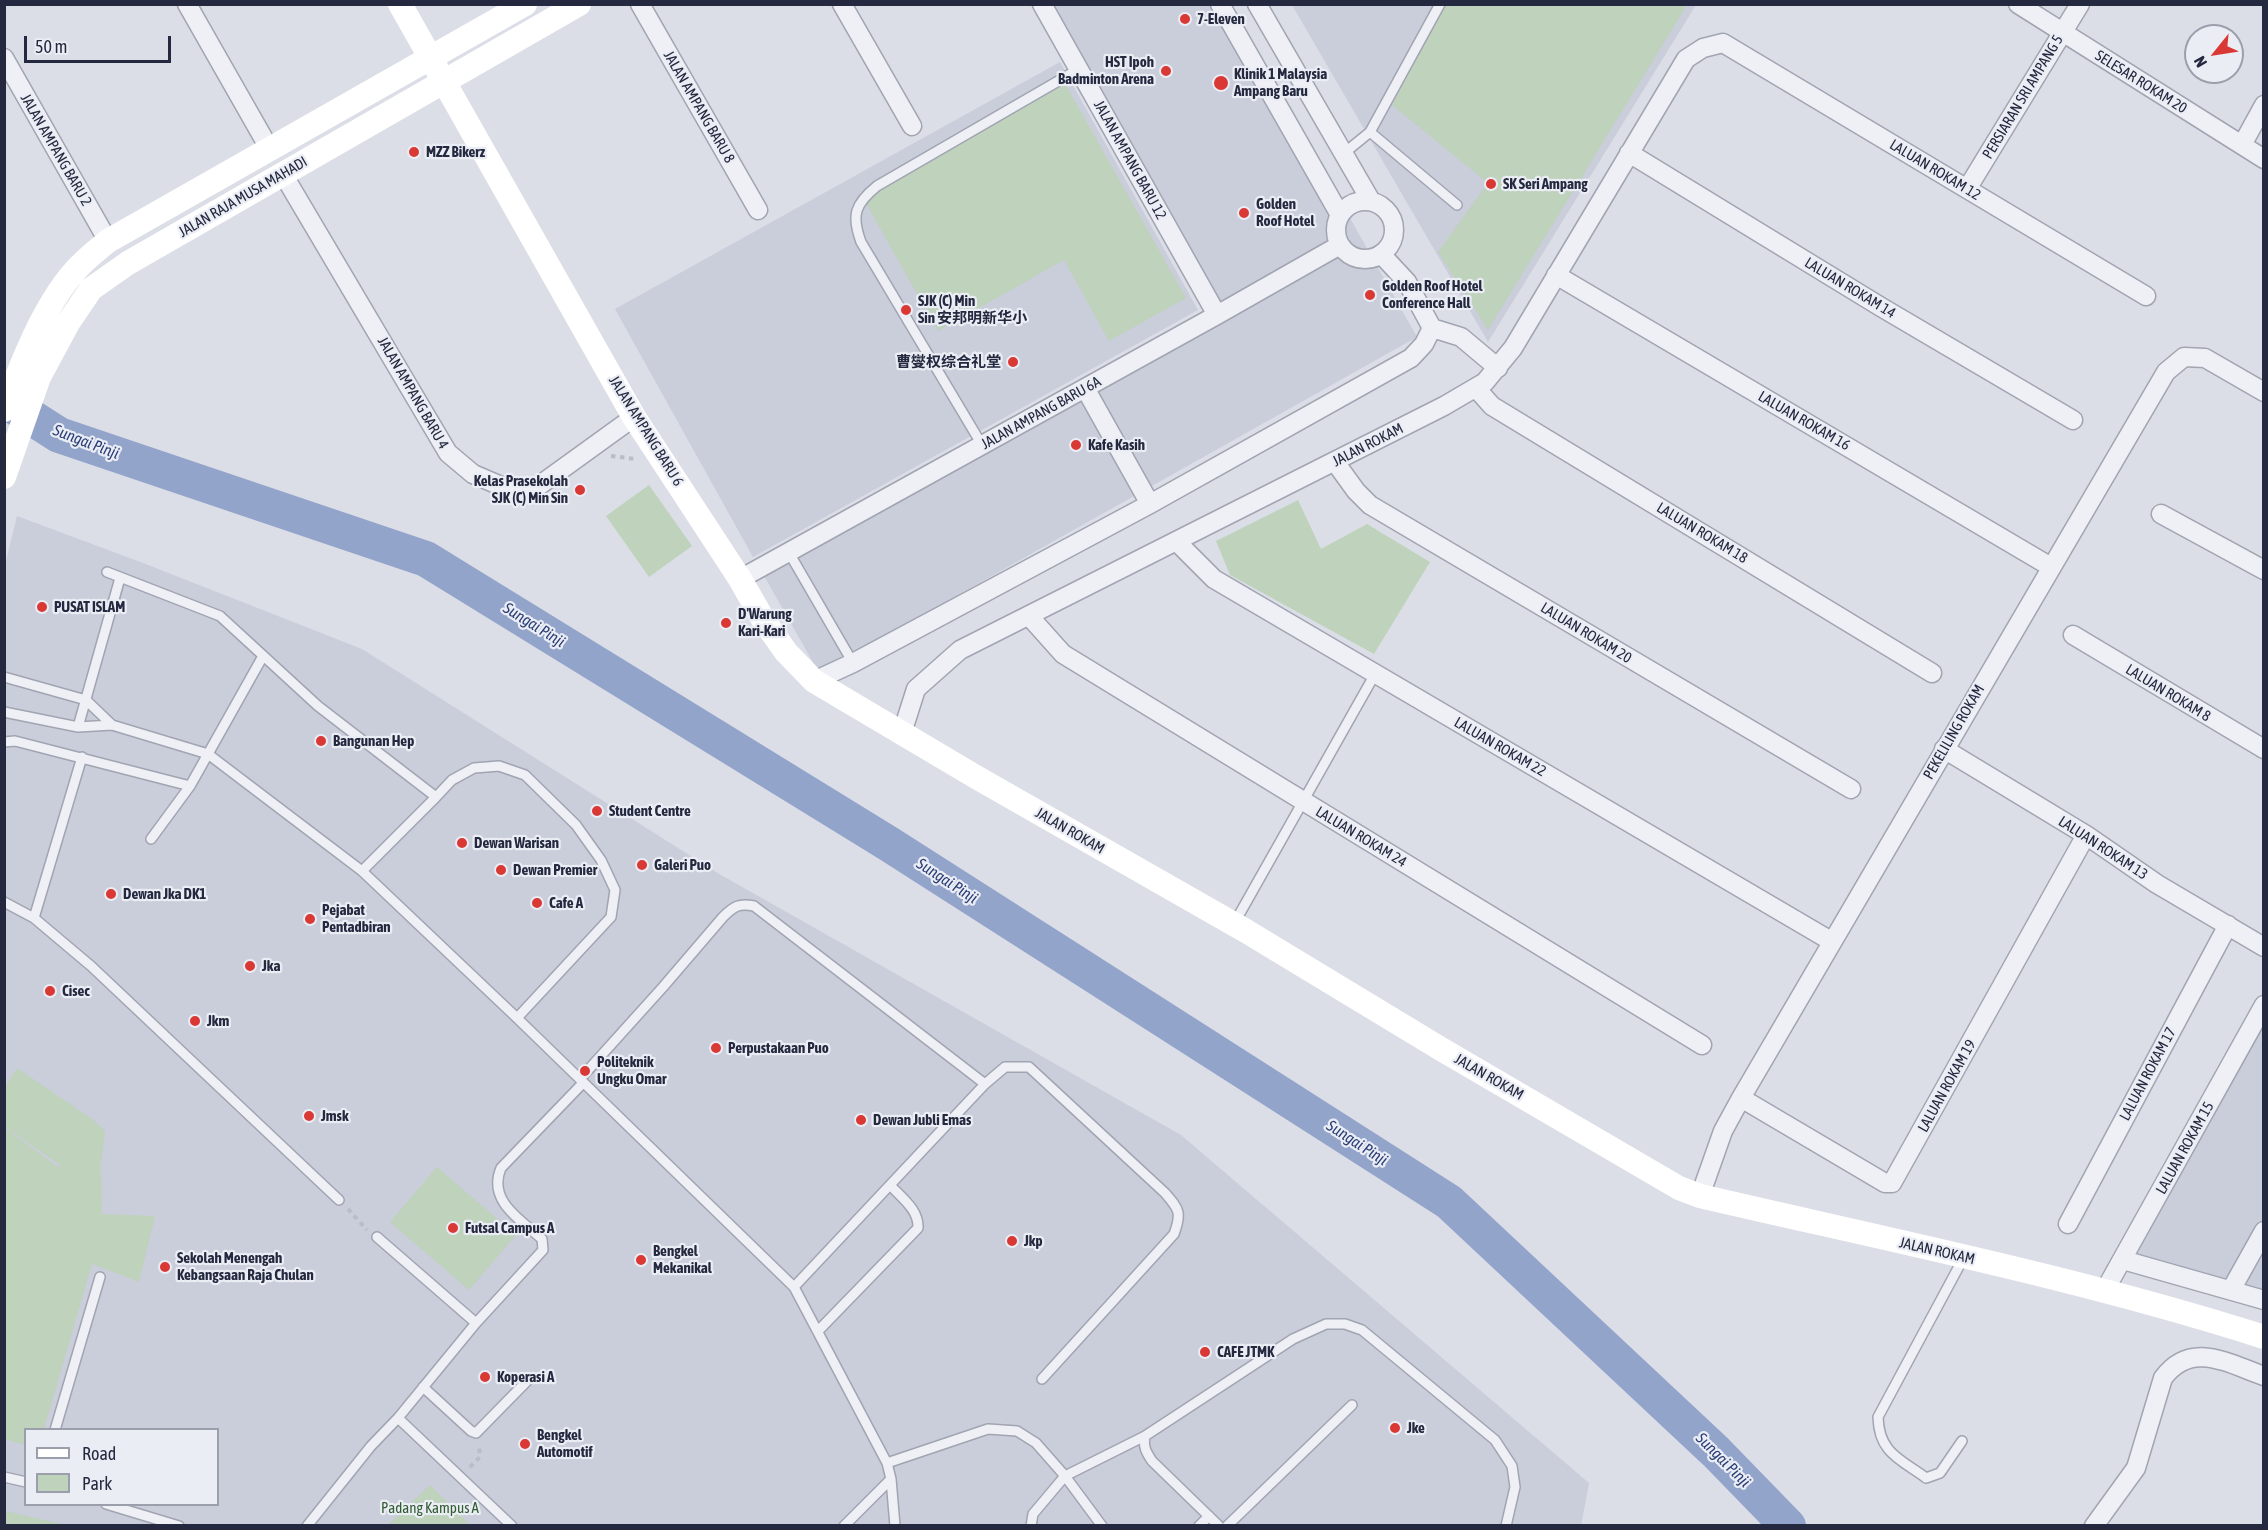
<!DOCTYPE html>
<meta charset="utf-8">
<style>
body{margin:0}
#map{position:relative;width:2268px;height:1530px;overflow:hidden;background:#dcdee7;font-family:"Asap Condensed",sans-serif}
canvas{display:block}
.frame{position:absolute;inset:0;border:6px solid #24293f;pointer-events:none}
.legend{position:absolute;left:24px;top:1428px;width:195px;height:78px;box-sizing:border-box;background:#ebedf5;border:2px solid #9b9fac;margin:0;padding:8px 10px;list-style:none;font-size:18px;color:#24293f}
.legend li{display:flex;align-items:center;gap:12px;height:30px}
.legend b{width:30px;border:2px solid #9b9fac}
.north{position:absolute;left:2184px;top:24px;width:60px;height:60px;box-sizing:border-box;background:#ebedf5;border:2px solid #9b9fac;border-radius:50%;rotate:240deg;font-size:16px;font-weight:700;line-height:24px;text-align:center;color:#24293f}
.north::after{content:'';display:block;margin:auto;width:21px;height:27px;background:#d93834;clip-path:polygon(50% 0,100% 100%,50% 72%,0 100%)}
.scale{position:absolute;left:24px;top:36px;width:147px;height:27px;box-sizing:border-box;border:3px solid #24293f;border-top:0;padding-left:8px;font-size:18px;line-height:21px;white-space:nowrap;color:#24293f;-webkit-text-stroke:4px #ebedf5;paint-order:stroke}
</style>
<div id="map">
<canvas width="2268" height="1530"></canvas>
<div class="frame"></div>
<ul class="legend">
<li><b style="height:8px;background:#fff"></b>Road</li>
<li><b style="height:16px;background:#bed2bc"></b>Park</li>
</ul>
<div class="north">N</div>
<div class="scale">50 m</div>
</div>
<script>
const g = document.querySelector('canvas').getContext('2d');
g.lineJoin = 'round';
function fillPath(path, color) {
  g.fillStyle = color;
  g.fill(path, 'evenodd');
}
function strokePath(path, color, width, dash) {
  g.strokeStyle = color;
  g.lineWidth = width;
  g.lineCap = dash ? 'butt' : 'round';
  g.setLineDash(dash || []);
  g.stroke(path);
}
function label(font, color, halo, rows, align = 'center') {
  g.font = font + ' "Asap Condensed","Noto Sans SC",sans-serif';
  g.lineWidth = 4.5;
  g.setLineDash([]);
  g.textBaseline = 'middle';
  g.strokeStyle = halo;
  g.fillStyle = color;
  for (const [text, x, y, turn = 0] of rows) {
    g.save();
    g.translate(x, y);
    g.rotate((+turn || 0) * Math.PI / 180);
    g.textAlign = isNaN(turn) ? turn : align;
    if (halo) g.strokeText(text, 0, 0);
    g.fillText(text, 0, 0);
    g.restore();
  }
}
const built = new Path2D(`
 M1035 5H1230L1417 337 819 673 759 567 1209 314Z
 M1292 5H1696L1488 342Z
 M1060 62 1198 310 753 557 615 309Z
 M17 516 143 563 362 649 721 875 1181 1135 1589 1483 1581 1526H5L4 569ZM26 1430H218V1504H26Z
 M2263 1001V1305L2122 1261Z`);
const green = new Path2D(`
 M1445 5H1687L1488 330 1438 252 1488 183 1392 105Z
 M1065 84 1186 298 1109 341 1064 260 938 331 863 198Z
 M649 485 692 546 649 577 606 516Z
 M1298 500 1321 549 1367 524 1430 562 1374 654 1230 575 1216 541Z
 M17 1068 92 1119 105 1131 101 1163 102 1214 155 1216 139 1282 92 1264 44 1429 26 1430 25 1445 5 1439V1128L58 1167 60 1165 5 1127V1087Z
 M437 1167 516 1235 469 1290 390 1222Z
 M430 1485 470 1525H388Z
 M5 1511 62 1524V1525H5Z`);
const river = new Path2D(`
 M4 400 59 435 426 559 889 844 1449 1202 1716 1452 1788 1526`);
const path = new Path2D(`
 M611 456 636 459
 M348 1209 367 1230
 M470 1467 480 1457 479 1445`);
const lane = new Path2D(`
 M1370 132 1440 4
 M1343 154 1370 132 1457 205
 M982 445 861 242C851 215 855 204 877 186L1079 69
 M788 551 853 663
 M107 572 220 616 318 706 436 797 362 871
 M4 677 86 700 112 725
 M4 712 78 727 112 725 208 754 362 871 517 1018 794 1287 887 1463 891 1479 895 1526
 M78 727 120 578
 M4 742 15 741 190 786
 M436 797 452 780 474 768 499 766 525 775 576 825 601 860 615 890 611 917 517 1018
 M151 839 190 786 263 656
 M4 902 34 918 91 966 339 1200
 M34 918 82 757
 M1235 922 1375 674
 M580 1079 663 987 723 917C734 906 739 903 754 906L985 1084
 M377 1237 476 1323
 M794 1287 985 1084 1005 1067H1029L1165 1193C1179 1209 1182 1213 1174 1234L1042 1379
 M818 1331 918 1228C919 1210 902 1198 890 1185
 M423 1387 471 1431 476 1433 530 1378
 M398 1418 512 1526
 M55 1430 100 1277
 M1962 1441 1940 1473 1926 1478C1900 1459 1879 1453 1878 1417L1964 1257
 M887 1463 988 1429 1017 1431 1036 1443 1065 1476 1102 1526
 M4 1477 26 1482
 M106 1504 179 1526
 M307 1526 371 1446 398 1418 476 1323 543 1250 542 1239C521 1220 487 1201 501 1168L583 1083
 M844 1526 891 1479
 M1031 1526 1033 1514 1065 1476 1145 1436
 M1199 1526 1209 1516
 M1219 1526 1152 1461C1146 1452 1143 1447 1145 1436L1293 1339 1326 1324H1345L1362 1330 1495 1440 1512 1466 1515 1487 1506 1526
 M1227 1526 1352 1405`);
const street = new Path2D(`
 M187 4 269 148
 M640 4 758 210
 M842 4 912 126
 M1042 4 1217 315
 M1220 4 1340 215
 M1257 4 1371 201
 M2018 4 2264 159
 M4 58 108 241
 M2242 145 2264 105
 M1629 153 1881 307 2073 420
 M283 174 448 453 473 474 508 489 533 490 634 417
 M1967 189 2080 4
 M1336 230a29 29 0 1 1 58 0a29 29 0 1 1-58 0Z
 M1556 275 2051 567
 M1432 328 1461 337 1498 368
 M1085 388 1150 504
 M1476 388 1492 406 1932 673
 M1335 462 1356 491 1370 505 1851 789
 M2161 514 2264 570
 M1177 542 1214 579 1831 941
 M740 579 1217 315 1340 245
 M1029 616 1063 654 1702 1045
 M2073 635 2264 749
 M814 681 853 663 1150 504 1411 358 1424 344 1432 328 1407 282 1381 254
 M902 733 916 689 960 650 1444 406 1485 382 1513 348 1686 59 1703 48 1723 43 2146 296
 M1944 749 2086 835 2157 884 2264 947
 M1741 1098 1885 1183H1892L2086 835
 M1700 1196 1723 1131 1741 1098 2166 372 2184 357 2205 358 2264 392
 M2068 1224 2228 925
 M2123 1260 2264 1300
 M2105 1290 2264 1005
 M2231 1290 2264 1231
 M2094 1526 2136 1468 2163 1378C2191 1340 2227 1363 2264 1376`);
const secondary = new Path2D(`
 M400 4 634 417 740 579 764 621 786 652 814 681 976 777 1246 931 1441 1049 1679 1188 1700 1196C1889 1240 2079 1278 2264 1337
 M4 410C20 367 43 307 74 272 84 260 96 251 108 241 247 161 386 84 525 4
 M4 477 39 377 68 323 91 289 128 263 579 4`);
const markers = [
 [1185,19,6,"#d93834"],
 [1166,71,6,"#d93834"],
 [1221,83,8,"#d93834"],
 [414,152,6,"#d93834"],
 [1491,184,6,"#d93834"],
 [1244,213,6,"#d93834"],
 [1370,295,6,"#d93834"],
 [906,310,6,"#d93834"],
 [1013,362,6,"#d93834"],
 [1076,445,6,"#d93834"],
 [580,490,6,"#d93834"],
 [42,607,6,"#d93834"],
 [726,623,6,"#d93834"],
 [321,741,6,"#d93834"],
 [597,811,6,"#d93834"],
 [462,843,6,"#d93834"],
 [642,865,6,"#d93834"],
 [501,870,6,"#d93834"],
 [111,894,6,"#d93834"],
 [537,903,6,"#d93834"],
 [310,919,6,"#d93834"],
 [250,966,6,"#d93834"],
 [50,991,6,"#d93834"],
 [195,1021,6,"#d93834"],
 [716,1048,6,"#d93834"],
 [585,1071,6,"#d93834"],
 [309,1116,6,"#d93834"],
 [861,1120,6,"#d93834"],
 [453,1228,6,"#d93834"],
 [1012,1241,6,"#d93834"],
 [641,1260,6,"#d93834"],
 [165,1267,6,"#d93834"],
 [1205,1352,6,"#d93834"],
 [485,1377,6,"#d93834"],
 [1395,1428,6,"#d93834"],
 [525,1444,6,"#d93834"]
];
const poiNames = [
 ["7-Eleven",1197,19],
 ["HST Ipoh",1154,62,"right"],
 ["Badminton Arena",1154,79,"right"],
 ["Klinik 1 Malaysia",1234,74],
 ["Ampang Baru",1234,91],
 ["MZZ Bikerz",426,152],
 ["SK Seri Ampang",1503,184],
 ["Golden",1256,204],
 ["Roof Hotel",1256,221],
 ["Golden Roof Hotel",1382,286],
 ["Conference Hall",1382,303],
 ["SJK (C) Min",918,301],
 ["Sin 安邦明新华小",918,318],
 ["曹燮权综合礼堂",1001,362,"right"],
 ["Kafe Kasih",1088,445],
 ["Kelas Prasekolah",568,481,"right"],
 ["SJK (C) Min Sin",568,498,"right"],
 ["PUSAT ISLAM",54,607],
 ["D'Warung",738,614],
 ["Kari-Kari",738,631],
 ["Bangunan Hep",333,741],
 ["Student Centre",609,811],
 ["Dewan Warisan",474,843],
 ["Galeri Puo",654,865],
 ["Dewan Premier",513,870],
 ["Dewan Jka DK1",123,894],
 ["Cafe A",549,903],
 ["Pejabat",322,910],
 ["Pentadbiran",322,927],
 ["Jka",262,966],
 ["Cisec",62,991],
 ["Jkm",207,1021],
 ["Perpustakaan Puo",728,1048],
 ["Politeknik",597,1062],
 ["Ungku Omar",597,1079],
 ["Jmsk",321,1116],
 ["Dewan Jubli Emas",873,1120],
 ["Futsal Campus A",465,1228],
 ["Jkp",1024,1241],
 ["Bengkel",653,1251],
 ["Mekanikal",653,1268],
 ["Sekolah Menengah",177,1258],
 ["Kebangsaan Raja Chulan",177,1275],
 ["CAFE JTMK",1217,1352],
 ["Koperasi A",497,1377],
 ["Jke",1407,1428],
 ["Bengkel",537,1435],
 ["Automotif",537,1452]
];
const streetNames = [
 ["SELESAR ROKAM 20",2141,82,32],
 ["PERSIARAN SRI AMPANG 5",2023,97,-59],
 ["JALAN AMPANG BARU 8",699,107,60],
 ["JALAN AMPANG BARU 2",56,150,60],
 ["JALAN AMPANG BARU 12",1130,160,61],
 ["LALUAN ROKAM 12",1935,170,31],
 ["JALAN RAJA MUSA MAHADI",243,197,-30],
 ["LALUAN ROKAM 14",1850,288,31],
 ["JALAN AMPANG BARU 4",413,393,60],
 ["JALAN AMPANG BARU 6A",1041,413,-29],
 ["LALUAN ROKAM 16",1804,421,30],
 ["JALAN AMPANG BARU 6",646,431,58],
 ["JALAN ROKAM",1368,445,-27],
 ["LALUAN ROKAM 18",1702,533,31],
 ["LALUAN ROKAM 20",1586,633,31],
 ["LALUAN ROKAM 8",2168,693,31],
 ["PEKELILING ROKAM",1954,732,-60],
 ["LALUAN ROKAM 22",1500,747,30],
 ["JALAN ROKAM",1070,831,30],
 ["LALUAN ROKAM 24",1361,837,31],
 ["LALUAN ROKAM 13",2103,848,33],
 ["LALUAN ROKAM 17",2148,1074,-62],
 ["JALAN ROKAM",1489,1077,30],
 ["LALUAN ROKAM 19",1947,1086,-61],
 ["LALUAN ROKAM 15",2185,1148,-61],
 ["JALAN ROKAM",1937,1251,13]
];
const parkNames = [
 ["Padang Kampus A",430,1508]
];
const waterNames = [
 ["Sungai Pinji",86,442,21],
 ["Sungai Pinji",534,625,32],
 ["Sungai Pinji",947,881,33],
 ["Sungai Pinji",1357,1143,33],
 ["Sungai Pinji",1723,1460,45]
];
fillPath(built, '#cacdda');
fillPath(green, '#bed2bc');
strokePath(river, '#93a4cb', 36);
strokePath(lane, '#a1a4b1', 12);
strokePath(street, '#a1a4b1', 21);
strokePath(path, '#babcc6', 4, [4.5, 4.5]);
strokePath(lane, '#eff0f6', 9);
strokePath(street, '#eff0f6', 18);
strokePath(secondary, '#fff', 24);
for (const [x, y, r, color] of markers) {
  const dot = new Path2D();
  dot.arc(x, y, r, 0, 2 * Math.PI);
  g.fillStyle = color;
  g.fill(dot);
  strokePath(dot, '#ebedf5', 2);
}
label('bold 15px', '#24293f', '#ebedf5', poiNames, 'left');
label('15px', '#24293f', '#ebedf5', streetNames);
label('15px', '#315c30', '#ebedf5', parkNames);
label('italic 16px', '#2b3f76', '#ebedf5', waterNames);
</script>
